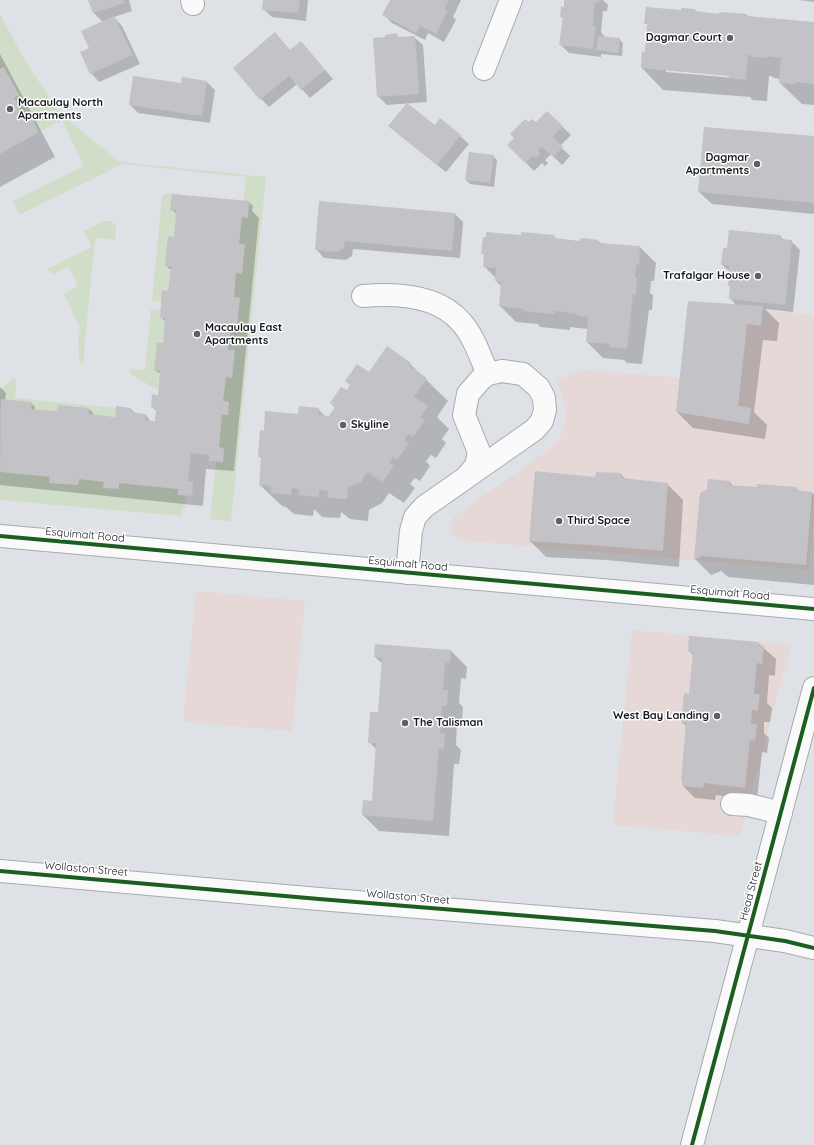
<!DOCTYPE html>
<style>
body{margin:0}
canvas{display:block;background:#dee1e6}
</style>
<canvas width="814" height="1145"></canvas>
<script>
const g = document.querySelector('canvas').getContext('2d');
g.lineJoin = 'round';
function fillPath(path, color) {
  g.fillStyle = color;
  g.fill(path, 'evenodd');
}
function strokePath(path, color, width, dash) {
  g.strokeStyle = color;
  g.lineWidth = width;
  g.lineCap = dash ? 'butt' : 'round';
  g.setLineDash(dash || []);
  g.stroke(path);
}
function label(font, color, halo, rows, align = 'center') {
  g.font = font + ' Quicksand,sans-serif';
  g.lineWidth = 3;
  g.setLineDash([]);
  g.textBaseline = 'middle';
  g.strokeStyle = halo;
  g.fillStyle = color;
  for (const [text, x, y, turn = 0] of rows) {
    g.save();
    g.translate(x, y);
    g.rotate((+turn || 0) * Math.PI / 180);
    g.textAlign = isNaN(turn) ? turn : align;
    if (halo) g.strokeText(text, 0, 0);
    g.fillText(text, 0, 0);
    g.restore();
  }
}
const commercial = new Path2D(`
 M689 303 814 315V518L809 570 459 540 453 536 450 529 453 519 456 515 550 449 560 438 565 423 566 411 561 390 556 380 585 370 682 378Z
 M196 591 305 601 292 731 183 722Z
 M632 630 791 645 740 836 613 825Z`);
const green = new Path2D(`
 M0 14 24 59 59 113 120 162 266 177 231 521 210 519 246 177 123 164 19 215 13 201 84 166 62 120 34 135 0 71Z
 M168 193 178 194 167 302 152 301 162 196Z
 M104 221H111C118 226 116 232 115 240L95 238 83 363H80L78 343 80 327 64 294 78 286 69 267 54 274 48 271 47 269 92 247 84 231Z
 M151 309 166 311 158 390 130 374 129 369 145 370Z
 M14 378 16 381 15 398 116 408 115 417 0 406V390Z
 M0 471 187 490 185 507 182 511 181 516 0 500Z`);
const shadow = new Path2D(`
 M88 0H129L132 11 114 17 122 26 140 64 99 82 91 73 90 48 103 22 94 13 90 1Z
 M264 0H308L306 21 272 17 263 9Z
 M391 0H461L453 17 456 20 444 42 428 33 425 40 392 23 384 15Z
 M565 0H603L608 5 607 11H603L601 32 604 36V37L619 39 623 43 622 56 601 54V57L569 53 560 44 564 19 561 16 564 8Z
 M799 0H814V2Z
 M695 10 697 13 747 15 749 17 814 23V105L802 104 780 83V79L774 78 771 76H769L767 101 752 100 750 97 663 90 642 68 645 53 648 26 646 23 682 11ZM666 70 734 76V78L666 72Z
 M275 34 291 51 301 42 333 79 310 98 297 84 269 107 261 99Z
 M397 35 400 38 414 37 423 45 427 102 387 105 378 96 386 38Z
 M0 54 55 157 0 187Z
 M207 82 215 90 210 123 138 113 130 105 182 84Z
 M547 112 571 135 560 146 570 156 562 165 551 154 545 160 548 163 545 166 542 163 534 171 508 145 529 124H536Z
 M389 126 435 127 460 136 469 144 446 172 398 134Z
 M814 137V214L712 204 699 192Z
 M493 156 497 160 494 187 470 184 466 180Z
 M173 195 249 202 253 206 252 211 259 218 234 471 206 469 203 506 0 485V387L6 393 5 401 31 403 35 407V410L58 412 89 409 93 413V416L116 418 131 409 135 413 146 415 149 419V421L156 422 157 411 152 407 159 397 161 374 155 370 164 345 166 322 161 317 169 292 171 270 166 266 174 238 177 214 171 209Z
 M320 202 455 214 463 222 460 258 353 249 352 256 346 260 324 258 316 249Z
 M522 236H554L557 240 581 242 598 241 602 244 640 247 656 263 654 281H651L650 293 653 295 652 310H649L642 364 627 363 624 360 603 358 587 342 588 329 570 327V330L540 327 538 324 516 322 500 306 502 287 496 281V278L484 266 485 256 482 253Z
 M780 236 785 241H791L800 250 793 312 765 309 779 323 777 341 763 340 754 412 767 425 765 439 693 428 677 412 737 306 730 298 731 288 729 285 730 272 722 265Z
 M410 364 448 401 437 417 449 429 442 439 446 443 436 458 431 455 426 461 430 466 420 481 415 478 410 484 415 488 404 503 389 493 382 503 369 510 368 521 350 519 341 512 340 518 322 517 314 509 313 516 294 514 286 507 282 506 260 485 262 459 259 456 265 432 299 415 318 409 326 417H329L335 408 331 403 369 374Z
 M621 474 626 480 667 484 683 500 679 567 606 560 546 557 530 541 596 478Z
 M730 482 733 486 758 488H796L800 492H812L814 495V585L728 577 721 571 711 575 695 559Z
 M758 643 776 659 775 676 769 675 767 703 772 708 770 722H764V733L769 738 767 753 762 752 757 800 716 795 715 800 695 798 683 786 687 727 682 722 690 695 694 656 689 651Z
 M451 651 467 667 466 679 461 678 459 703 463 707 462 722 457 721 456 745 461 750 459 764H454L449 836 379 831 363 815 373 802 377 750 369 742 379 713 383 664 375 657Z`);
const building = new Path2D(`
 M88 0H124L125 3 93 13Z
 M263 0H300L298 13 262 10Z
 M390 0H449L444 9 448 11 436 34 420 26 416 33 382 15Z
 M564 0H599V3H595L593 26H596L593 49 559 45 563 17H560L561 6 564 7Z
 M646 7 681 10V8L695 9V11L719 14V12L747 14V16L814 22V84L796 82V84L779 83 781 58 767 56V58L751 57V55H748L746 80 729 78V76L641 68 642 51 645 52 647 24H644Z
 M114 16 133 55 90 74 80 52 89 48 81 31Z
 M275 32 290 50 301 41 325 70 301 90 289 76 260 100 233 68Z
 M397 33V37L415 36 419 94 377 97 373 38 385 37V35Z
 M598 36 620 38 618 53 596 50Z
 M4 67 19 95 14 98 27 121 32 118 39 132 0 154V69Z
 M133 76 181 83 182 77 207 81 202 116 129 105Z
 M407 103 435 125 440 118 461 135 437 165 388 126Z
 M547 111 563 126 553 137 563 147 553 157 542 147 538 151 541 154 536 158 533 155 525 163 507 145 514 138 510 134 525 119 529 122 532 119 536 122Z
 M704 127 814 136V203L698 192Z
 M469 152 494 155 490 183 465 180Z
 M172 194 249 201 248 218 242 217 239 244H245L242 274 236 273 234 297 240 298 237 326 231 325 228 350H235L232 378 226 377 223 401 229 402 228 415H222L219 447 224 448 223 462 209 461V455L191 453 188 481 193 482 192 496 178 495V489L119 483V489L103 488 104 482 79 479 78 485 49 483 50 477 0 472 1 399 32 402 31 409 57 411 58 405 89 408V414L115 417 116 406 131 408V412L146 414 145 420 155 421 156 408 151 407 152 394 158 395 160 371 154 370 157 342 163 343 165 318H160L162 290 168 291 171 267 165 266 168 236 174 237 176 211 170 210Z
 M319 201 455 213 452 251 345 241 344 248 337 252 315 250Z
 M729 230 781 235 780 239 792 240 785 305 729 299 730 286H728L729 266 721 265 723 248H727Z
 M486 232 521 235V232L554 235V238L580 241 581 238 599 240 598 243 640 246 639 265H636L635 278H637L636 295 633 294 627 349 610 347V344L586 342 588 317 577 316V314L555 311 554 314 523 311 524 309 499 306 501 282 495 281 496 268 483 267 484 254H481L483 237H486Z
 M688 301 763 306 761 326 747 324 738 406 751 408 749 424 676 412Z
 M387 346 411 363 409 366 427 378 414 397 428 406 420 417 425 420 413 437 409 434 404 440 409 443 397 460 393 457 389 462 394 466 382 482 367 472 361 482 348 488 347 499 327 498 328 491 319 490V497L299 495V489L292 488 291 495 271 493V486L259 485 261 457H258L260 430 264 431 265 411 298 414 299 406 319 408 318 415 329 416 335 407 330 403 341 387 347 390 350 385 345 381 357 364 369 372Z
 M535 471 595 477 596 472 621 473 622 478 668 483 663 551 589 545 529 541Z
 M708 479 730 481V485L757 487V484L797 487 796 490 812 492 806 565 702 556 694 560 700 493 707 489Z
 M689 636 759 642V646H764L762 664 757 663 754 694H760L758 711 752 710 751 724H757L755 741 750 740 745 788 704 783 703 788 682 786V781H681L686 723 681 722 684 693 689 694 693 652H688Z
 M375 644 451 650 450 663H445L443 690H448L447 706H442L440 733H445L444 749 439 748 433 821 362 815 363 800 372 801 376 743H368L370 712H378L382 658 374 657Z`);
const minor = new Path2D(`
 M192 0 193 4
 M484 69 511 0
 M363 296C396 293 438 295 461 322 474 336 480 357 488 374
 M407 573 411 531 415 517 424 507 534 430 542 421 545 410 544 398 539 388 523 374 502 371 488 374 482 378 468 394 464 415 479 452 476 466 467 476
 M732 804 749 805 781 813
 M0 871 319 899 715 931 785 941 814 948
 M692 1145 814 688`);
const major = new Path2D(`
 M0 536 814 609`);
const cycleway = new Path2D(`
 M0 536 814 609
 M0 871 319 899 715 931 785 941 814 948
 M692 1145 814 688`);
const markers = [
 [730,38,4,"#5d6063"],
 [10,109,4,"#5d6063"],
 [757,164,4,"#5d6063"],
 [758,276,4,"#5d6063"],
 [197,334,4,"#5d6063"],
 [343,425,4,"#5d6063"],
 [559,521,4,"#5d6063"],
 [717,716,4,"#5d6063"],
 [405,723,4,"#5d6063"]
];
const poiNames = [
 ["Dagmar Court",722,38,"right"],
 ["Macaulay North",18,103],
 ["Apartments",18,116],
 ["Dagmar",749,158,"right"],
 ["Apartments",749,171,"right"],
 ["Trafalgar House",750,276,"right"],
 ["Macaulay East",205,328],
 ["Apartments",205,341],
 ["Skyline",351,425],
 ["Third Space",567,521],
 ["West Bay Landing",709,716,"right"],
 ["The Talisman",413,723]
];
const streetNames = [
 ["Esquimalt Road",85,535,5],
 ["Esquimalt Road",408,564,5],
 ["Esquimalt Road",730,593,5],
 ["Wollaston Street",86,869,5],
 ["Head Street",751,891,-75],
 ["Wollaston Street",408,897,5]
];
fillPath(commercial, '#e5d8d7');
fillPath(green, '#d0ddc8');
fillPath(shadow, '#0003');
fillPath(building, '#c3c2c6');
strokePath(minor, '#a8aaae', 24);
strokePath(major, '#a8aaae', 24);
strokePath(minor, '#fafafb', 22);
strokePath(major, '#fafafb', 22);
strokePath(cycleway, '#1b5e20', 4);
for (const [x, y, r, color] of markers) {
  const dot = new Path2D();
  dot.arc(x, y, r, 0, 2 * Math.PI);
  g.fillStyle = color;
  g.fill(dot);
  strokePath(dot, '#fff', 1.5);
}
label('bold 11px', '#171a1d', '#fff', poiNames, 'left');
label('11px', '#171a1d', '#fff', streetNames);
</script>
